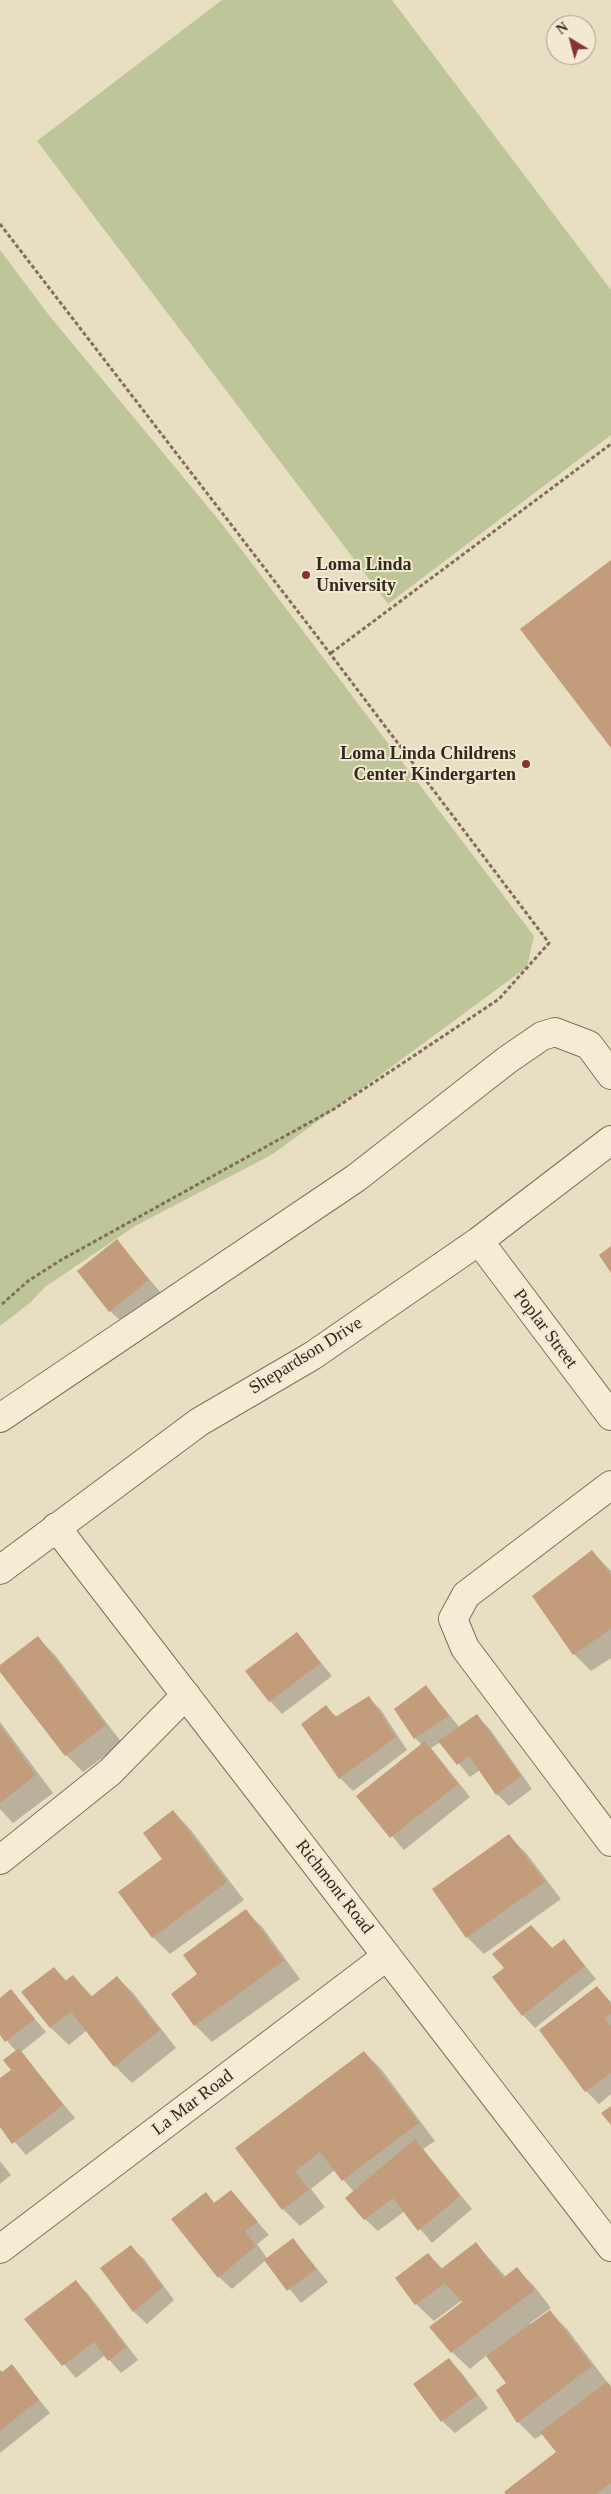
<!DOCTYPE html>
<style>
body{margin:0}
#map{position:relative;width:611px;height:2494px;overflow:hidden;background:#e8dec2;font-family:"Times New Roman",serif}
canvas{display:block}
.north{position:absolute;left:546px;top:15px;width:50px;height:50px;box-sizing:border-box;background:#f1e9d1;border:1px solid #a59c89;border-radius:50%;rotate:323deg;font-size:14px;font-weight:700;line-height:20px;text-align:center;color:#32281e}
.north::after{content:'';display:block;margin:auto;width:18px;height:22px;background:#893432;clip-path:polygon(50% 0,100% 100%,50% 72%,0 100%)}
</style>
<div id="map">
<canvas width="611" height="2494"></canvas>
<div class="north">N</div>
</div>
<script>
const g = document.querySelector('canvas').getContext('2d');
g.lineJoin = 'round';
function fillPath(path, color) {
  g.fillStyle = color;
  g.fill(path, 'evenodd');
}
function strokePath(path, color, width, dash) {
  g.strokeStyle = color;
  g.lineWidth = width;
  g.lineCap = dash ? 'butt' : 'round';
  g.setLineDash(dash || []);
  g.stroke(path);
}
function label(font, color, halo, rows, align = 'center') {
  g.font = font + ' "Times New Roman",serif';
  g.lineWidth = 4;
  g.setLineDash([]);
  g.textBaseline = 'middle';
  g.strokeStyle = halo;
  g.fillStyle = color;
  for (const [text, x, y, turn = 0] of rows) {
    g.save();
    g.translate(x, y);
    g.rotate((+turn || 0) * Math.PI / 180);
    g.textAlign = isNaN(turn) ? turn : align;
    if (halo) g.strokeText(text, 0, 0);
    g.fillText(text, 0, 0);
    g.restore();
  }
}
const green = new Path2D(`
 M222 0H392L611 290V435L388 604 37 141Z
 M0 250 48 314 222 524 534 936 527 967 273 1154 135 1226 45 1287 31 1302 0 1326Z`);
const shadow = new Path2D(`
 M117 1241 161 1293 123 1323 110 1311Z
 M592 1551 611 1571V1658L591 1671 574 1654Z
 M297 1634 332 1676 282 1714 270 1701Z
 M38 1638 55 1655 122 1743 83 1772 66 1755 0 1670V1667Z
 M426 1686 460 1728 477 1716 489 1728 532 1789 509 1806 497 1794 480 1770 470 1777 441 1742 431 1748 470 1797 404 1850 358 1796 422 1745 415 1738Z
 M368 1697 381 1710 407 1750 353 1791 340 1778 303 1724 326 1707 337 1717Z
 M0 1722 53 1793 13 1823 0 1809Z
 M173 1811 190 1829 244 1900 170 1954 153 1937 163 1859Z
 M509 1836 526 1853 561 1899 484 1954 467 1937Z
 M246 1911 263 1928 300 1979 212 2042 195 2025Z
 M531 1926 553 1949 564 1940 596 1979 535 2028 523 2015 506 1968Z
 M54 1968 67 1981 73 1976 93 1997 117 1977 134 1994 176 2048 132 2083 115 2066 87 2030 69 2045 51 2028 23 1992Z
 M597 1987 611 2002V2094L599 2104 586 2091 540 2030Z
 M11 1991 46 2032 21 2052 75 2118 26 2155 0 2125V2080L12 2070 16 2051 0 2033V1999Z
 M364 2052 381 2069 435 2141 423 2149 472 2209 432 2243 405 2211 378 2231 365 2219 354 2192 335 2170 311 2189 325 2207 300 2226 283 2209 237 2148Z
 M0 2161 11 2175 0 2184Z
 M231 2192 269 2235 257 2244 267 2258 293 2239 328 2282 301 2303 266 2260 232 2289 219 2277 206 2194 215 2203Z
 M476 2244 506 2277 517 2269 534 2286 551 2308 530 2323 532 2325 550 2312 567 2329 611 2387V2494H507L558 2453 543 2434 535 2439 518 2422 498 2391 508 2383 487 2355 470 2369 452 2352 464 2302 462 2300 434 2321 416 2304 397 2278 428 2254 443 2269Z
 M131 2247 144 2259 174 2300 147 2324 134 2312 102 2269Z
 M76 2282 88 2294 138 2360 121 2373 105 2355 76 2378 26 2320Z
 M448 2359 461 2372 488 2408 455 2433 442 2421Z
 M12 2366 50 2413 0 2453V2371L2 2373Z`);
const building = new Path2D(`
 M611 560V748L520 629Z
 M117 1239 149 1280 109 1312 77 1271Z
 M611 1246V1273L599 1255Z
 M592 1550 611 1575V1629L573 1655 532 1596Z
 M297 1632 321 1663 269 1702 245 1671Z
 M38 1636 106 1725 65 1756 0 1672V1665Z
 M426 1685 449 1716 414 1739 394 1709Z
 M369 1696 396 1737 339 1779 301 1724 326 1705 335 1717Z
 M477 1714 521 1776 496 1795 469 1756 457 1765 438 1741Z
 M0 1726 36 1775 0 1803Z
 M425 1741 458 1784 390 1838 356 1796Z
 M173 1810 227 1882 152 1938 118 1892 162 1859 143 1833Z
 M509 1834 545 1882 466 1938 432 1889Z
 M246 1909 284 1961 194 2026 171 1994 197 1974 183 1955Z
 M531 1925 552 1948 564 1939 585 1966 522 2016 492 1977 504 1968 492 1954Z
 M54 1967 65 1981 73 1975 91 1997 117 1976 160 2030 114 2067 71 2012 50 2028 21 1992Z
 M597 1986 611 2004V2014L605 2018 611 2026V2073L585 2092 539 2030Z
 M11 1989 35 2019 5 2042 0 2035V1998Z
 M19 2048 63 2105 12 2144 0 2127V2078L11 2070 3 2060Z
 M364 2051 419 2123 342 2181 320 2152 295 2171 309 2190 282 2210 235 2148Z
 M611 2106V2125L601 2113Z
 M415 2139 460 2196 418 2231 393 2198 364 2220 345 2198Z
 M231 2190 258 2222 245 2231 256 2246 218 2278 171 2219 206 2192 214 2203Z
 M293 2238 316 2269 287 2291 264 2260Z
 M476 2242 503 2278 517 2267 535 2290 451 2353 429 2327 462 2302 445 2283 415 2305 395 2278 428 2253 441 2269Z
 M131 2245 163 2287 133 2312 100 2268Z
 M76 2280 126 2347 108 2361 94 2342 62 2366 24 2319Z
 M550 2310 592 2366 517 2423 496 2390 506 2383 486 2356Z
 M449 2358 477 2395 441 2422 413 2384Z
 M12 2364 39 2400 0 2431V2370L2 2372Z
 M607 2382 611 2386V2483L596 2494H506L504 2492 556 2452 540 2432Z`);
const path = new Path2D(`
 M0 224 316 635 549 943 499 999 334 1109 61 1260 28 1281 0 1306
 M331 653 611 444`);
const minor = new Path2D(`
 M479 1241 611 1416
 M0 1418 356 1178 507 1060 542 1036 555 1032 589 1045 611 1075
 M611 1485 466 1595 453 1619 465 1648 611 1842
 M56 1527 611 2247
 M0 1570 199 1422 312 1356 479 1241 611 1140
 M0 1860 110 1772 186 1695
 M0 2249 387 1956`);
const markers = [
 [306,575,5,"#893432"],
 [526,764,5,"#893432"]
];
const poiNames = [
 ["Loma Linda",316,565],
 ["University",316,586],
 ["Loma Linda Childrens",516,754,"right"],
 ["Center Kindergarten",516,775,"right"]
];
const streetNames = [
 ["Poplar Street",545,1329,53],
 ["Shepardson Drive",306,1356,-32],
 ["Richmont Road",334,1887,52],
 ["La Mar Road",193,2103,-37]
];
fillPath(green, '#bec598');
fillPath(shadow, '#0003');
fillPath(building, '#c39c7c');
strokePath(minor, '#80705b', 30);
strokePath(path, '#80705b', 3, [4, 2.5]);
strokePath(minor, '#f4ecd4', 28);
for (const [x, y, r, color] of markers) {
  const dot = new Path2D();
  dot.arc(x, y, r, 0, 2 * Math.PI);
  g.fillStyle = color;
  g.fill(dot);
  strokePath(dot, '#f1e9d1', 2);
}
label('bold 18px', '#32281e', '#f1e9d1', poiNames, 'left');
label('18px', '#32281e', '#f1e9d1', streetNames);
</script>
